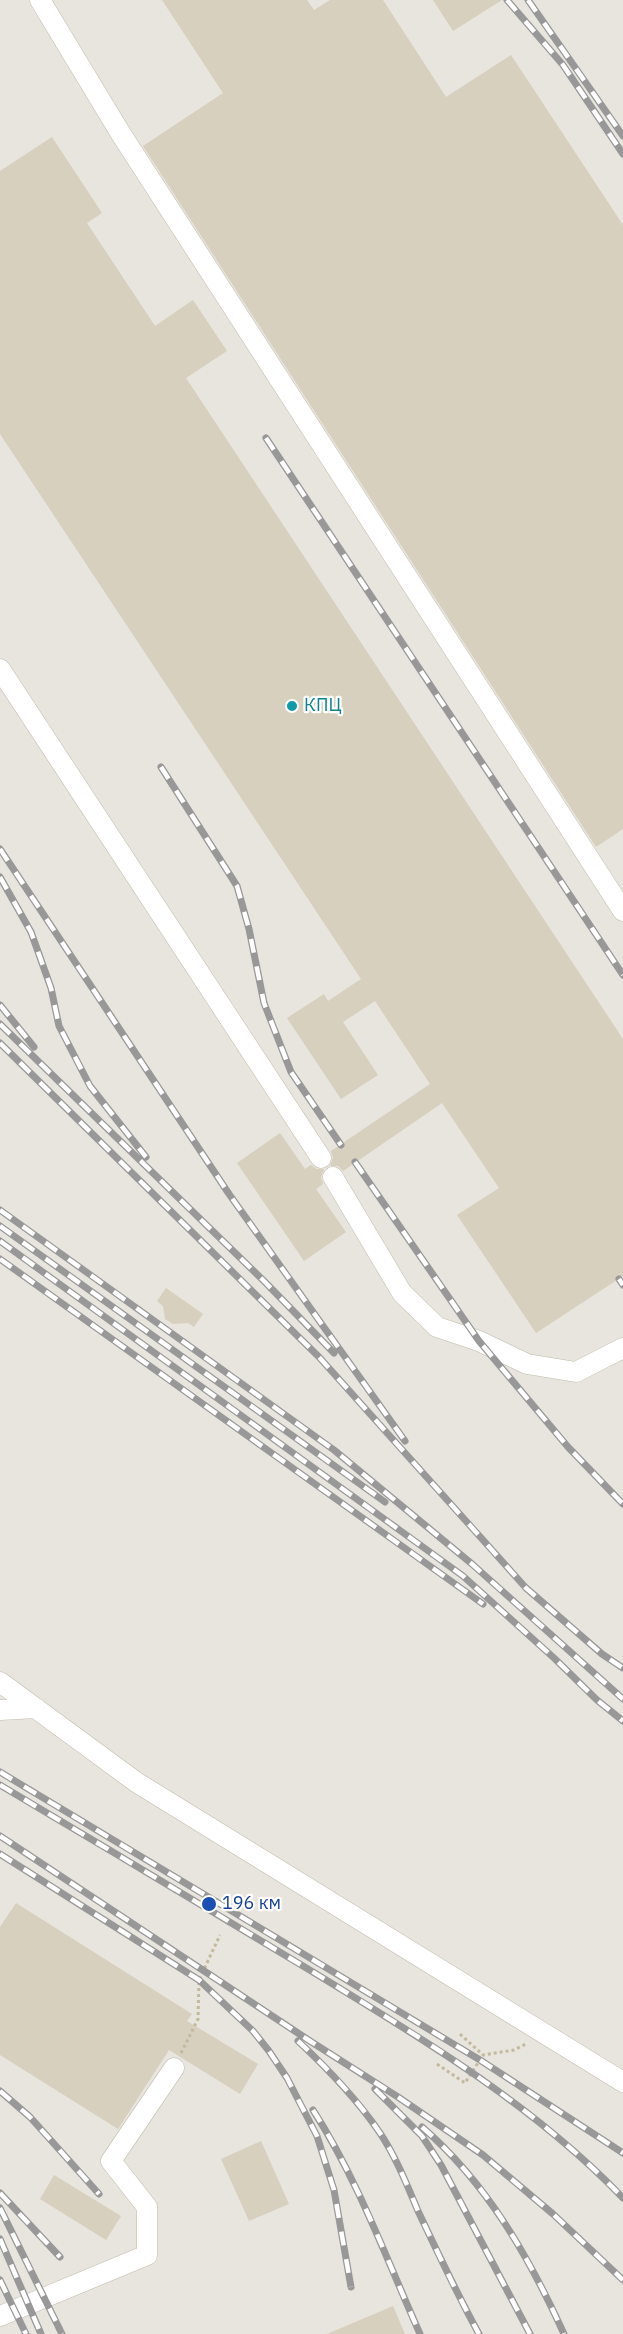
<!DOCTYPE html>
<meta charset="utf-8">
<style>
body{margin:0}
canvas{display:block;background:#f5f3e9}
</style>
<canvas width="623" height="2334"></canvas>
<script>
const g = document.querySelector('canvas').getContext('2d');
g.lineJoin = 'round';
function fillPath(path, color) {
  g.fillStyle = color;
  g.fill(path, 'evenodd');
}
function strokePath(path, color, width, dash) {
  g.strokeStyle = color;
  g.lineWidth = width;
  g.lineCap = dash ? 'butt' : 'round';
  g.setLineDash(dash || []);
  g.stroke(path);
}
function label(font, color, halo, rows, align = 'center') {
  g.font = font + ' "IBM Plex Sans",sans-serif';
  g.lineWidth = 4.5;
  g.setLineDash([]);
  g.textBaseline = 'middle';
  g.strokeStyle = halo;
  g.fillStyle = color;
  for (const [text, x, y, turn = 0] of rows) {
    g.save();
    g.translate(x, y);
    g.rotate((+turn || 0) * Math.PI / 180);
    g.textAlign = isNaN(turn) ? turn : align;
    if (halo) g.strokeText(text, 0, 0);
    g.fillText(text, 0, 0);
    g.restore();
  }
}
const industrial = new Path2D(`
 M0 0H623V2334H0Z`);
const building = new Path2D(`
 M162 0H307L314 10 330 0H383L446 97 511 55 623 225V829L596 847 143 146 223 93Z
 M433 0H502L453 31Z
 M52 137 102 213 87 223 155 326 193 300 227 351 186 378 623 1039V1276L536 1333 457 1215 499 1188 442 1103 343 1171 338 1166H330L333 1158 331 1151 430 1084 375 1001 343 1022 378 1075 341 1099 287 1018 324 994 328 1001 361 979 0 434V171Z
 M280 1133 305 1169 311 1165 316 1169H324L321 1177 323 1184 316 1189 346 1232 304 1261 237 1163Z
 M166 1288 203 1314 194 1327 188 1323 173 1324 165 1319 163 1306 157 1301Z
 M16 1903 192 2014 187 2021 258 2064 240 2094 169 2050 118 2129 0 2055V1927Z
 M261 2141 289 2204 249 2221 221 2159Z
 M54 2175 121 2216 106 2240 40 2199Z
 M393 2306 405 2334H327Z`);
const path = new Path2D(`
 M460 2034 483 2055
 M181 2053 198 2019 199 1980 220 1935
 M437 2064 465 2083 483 2055 514 2050 526 2044`);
const minor = new Path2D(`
 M40 0 121 134 623 911
 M0 669 321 1158
 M333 1177 402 1293 437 1327 479 1341 527 1364 576 1372 623 1348
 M0 1682 136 1782 623 2082
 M0 1710 36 1708
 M0 2316 147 2255V2207L111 2161 174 2068`);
const rail = new Path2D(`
 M507 0 563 65 623 154
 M528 0 623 136
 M266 438 623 975
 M161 767 237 886 249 929 264 1003 291 1072 341 1145
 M0 849 229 1194 405 1441
 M0 877 31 932 51 988 59 1026 90 1086 146 1157
 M0 1005 34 1047
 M0 1024 265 1282 334 1353
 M0 1043 319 1357 526 1588 602 1654 623 1668
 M355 1162 479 1341 568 1447 623 1504
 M0 1210 334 1450 472 1564 623 1699
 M0 1226 385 1502
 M0 1241 463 1576 554 1658 597 1700 623 1721
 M0 1259 483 1604
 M619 1279 623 1285
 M0 1772 480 2060 623 2153
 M0 1785C103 1846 205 1907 308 1969 418 2036 533 2104 623 2198
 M0 1836 310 2041 398 2097 483 2155 553 2214 623 2280
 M0 1854 199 1980 253 2031 269 2051 287 2078 317 2136 334 2190 351 2287
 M298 2041C328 2069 357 2099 380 2133 396 2157 407 2185 418 2211 438 2253 457 2294 479 2334
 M375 2089 422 2136 441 2165 530 2334
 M0 2091 30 2117 99 2194
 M313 2110C358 2180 386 2258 420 2334
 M422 2127C487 2183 529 2257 564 2334
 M0 2193 60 2257
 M0 2208 62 2334
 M0 2239 41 2334
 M0 2280 26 2334`);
const markers = [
 [292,706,6,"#0f9aa8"],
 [209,1904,8,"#1a4fb4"]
];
const cultureNames = [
 ["КПЦ",304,706]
];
const transitNames = [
 ["196 км",222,1904]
];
fillPath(industrial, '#e8e4de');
fillPath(building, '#d7d0be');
strokePath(minor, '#c1bcab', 21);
strokePath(path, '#c3b99c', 3, [3, 3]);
strokePath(minor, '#fff', 20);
strokePath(rail, '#989898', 7);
strokePath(rail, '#fff', 4.5, [14]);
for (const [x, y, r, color] of markers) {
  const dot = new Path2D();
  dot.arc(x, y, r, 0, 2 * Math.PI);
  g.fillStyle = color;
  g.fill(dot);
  strokePath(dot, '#fff', 2);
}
label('18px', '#0d838f', '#fff', cultureNames, 'left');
label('18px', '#164399', '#fff', transitNames, 'left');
</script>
